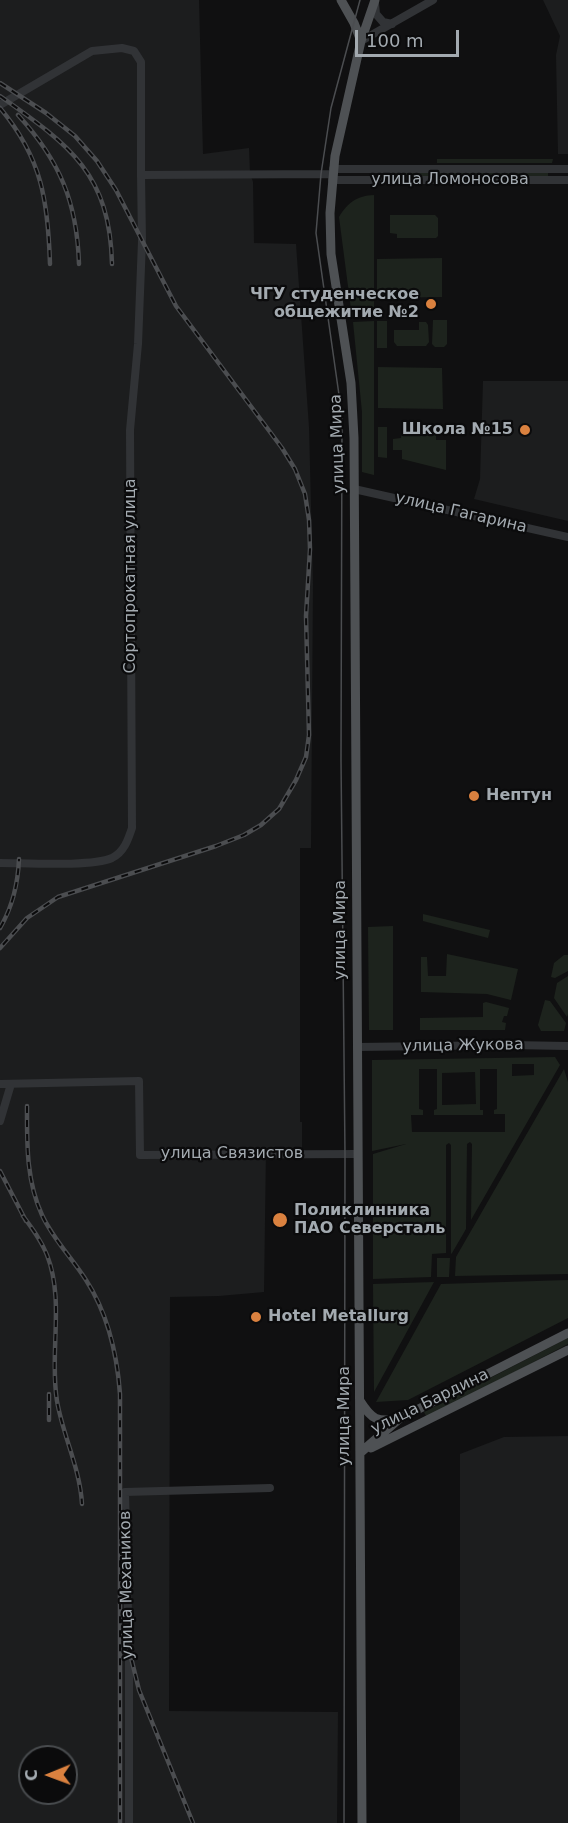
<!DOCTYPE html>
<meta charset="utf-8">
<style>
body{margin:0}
#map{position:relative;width:568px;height:1823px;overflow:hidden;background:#101011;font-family:"DejaVu Sans",sans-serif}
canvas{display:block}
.north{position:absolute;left:18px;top:1745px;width:60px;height:60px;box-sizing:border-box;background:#0b0b0c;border:2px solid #484b4e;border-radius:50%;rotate:269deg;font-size:16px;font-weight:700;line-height:24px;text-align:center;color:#a3aab0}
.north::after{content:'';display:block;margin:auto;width:21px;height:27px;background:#da813f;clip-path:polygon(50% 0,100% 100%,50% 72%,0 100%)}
.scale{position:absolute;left:355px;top:30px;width:104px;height:27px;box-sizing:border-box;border:3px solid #a3aab0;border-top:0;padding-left:8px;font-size:18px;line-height:21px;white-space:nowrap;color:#a3aab0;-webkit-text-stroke:4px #0b0b0c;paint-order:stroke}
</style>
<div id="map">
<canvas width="568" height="1823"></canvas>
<div class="north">С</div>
<div class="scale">100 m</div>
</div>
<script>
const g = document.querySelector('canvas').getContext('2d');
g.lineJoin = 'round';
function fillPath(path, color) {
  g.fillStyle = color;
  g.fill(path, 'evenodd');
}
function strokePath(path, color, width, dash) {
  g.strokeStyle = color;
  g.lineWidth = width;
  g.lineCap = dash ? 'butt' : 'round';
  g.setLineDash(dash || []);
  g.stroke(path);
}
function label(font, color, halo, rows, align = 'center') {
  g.font = font + ' "DejaVu Sans",sans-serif';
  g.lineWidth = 4.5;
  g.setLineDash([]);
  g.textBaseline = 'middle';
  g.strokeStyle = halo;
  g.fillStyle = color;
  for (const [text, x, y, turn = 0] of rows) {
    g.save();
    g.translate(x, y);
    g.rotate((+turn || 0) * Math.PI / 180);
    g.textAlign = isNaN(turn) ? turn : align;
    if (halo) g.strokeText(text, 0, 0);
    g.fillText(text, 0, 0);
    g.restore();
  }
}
const built = new Path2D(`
 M0 0H199L203 154 249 148 250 173 253 182 254 243 296 244 309 427 313 584 311 848H300V1122H302V1148L266 1149 264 1292 219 1296 170 1297 169 1711 338 1712 337 1823H0ZM30 1757H66V1793H30Z
 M543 0H568V154H558L556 55 560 36Z
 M483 381H568V521L474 499 480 479Z
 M568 1436V1823H460V1454L504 1437Z`);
const green = new Path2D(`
 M437 159H553L552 163H437Z
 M377 172H548V177L377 178Z
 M374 195V316L352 317 339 217C348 202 357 196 374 195Z
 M390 215H435L438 218V236L436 238H397V234L390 233Z
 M442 258V297L377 298V259Z
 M433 320H447V344L444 347H435L432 344Z
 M374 321V475L362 472V412L353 322Z
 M377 321H387V348H377Z
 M419 322H426L428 325 429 342 426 346H397L394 342V330H419Z
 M378 367 442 368 443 409 378 408Z
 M378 427H387V458L378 457Z
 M402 429 436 430V440H446V470L402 459V450H393V439L401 438Z
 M423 914 490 930 488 938 423 921Z
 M393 926V1030H369L368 927Z
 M447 954 518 969 511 1000 487 994 421 992V957H427L428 976H446Z
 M564 955H568V971L555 978 551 977 554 963Z
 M568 976V1014L567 1017 554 998 557 983Z
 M545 1000 550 1001 566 1023 564 1031H541L538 1025Z
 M486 1002 509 1008 507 1016H504L502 1022 506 1023 505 1030H420V1018L483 1017V1003Z
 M555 1057 560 1065 471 1220 472 1144 470 1142 467 1144 466 1229 452 1253 451 1254V1145L449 1143 446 1145V1253L432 1254 431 1277 373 1279V1154L406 1144 372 1151V1060ZM512 1064H534V1075L512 1076ZM419 1069H437V1109L434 1110V1115H483V1110H480V1069H497V1109L494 1110V1114H505V1132H412L411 1115H423V1110L419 1109ZM475 1072 476 1104 442 1105V1073Z
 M564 1069 568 1082V1274L455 1276 456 1257Z
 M437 1258H450L449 1277H437Z
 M568 1280V1318L408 1400 376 1402 441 1284Z
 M434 1282 374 1392 373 1284Z
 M568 1338V1344L427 1418 424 1412Z`);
const minor = new Path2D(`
 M375 3 376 14 383 22 392 24
 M361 41 433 0
 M0 105 92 51 122 48 134 51 141 62V175L332 174
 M333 169H568
 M332 180H568
 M354 489 568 537
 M0 863C25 863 92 867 112 858 124 852 128 840 132 828L130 430 138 344 142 241 141 175
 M357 1047 511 1045 568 1046
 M0 1084 139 1081 140 1155 358 1154
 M0 1121 11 1084
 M129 1823V1650L125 1492 270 1488`);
const major = new Path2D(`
 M341 0 354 23 361 41
 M360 1401C372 1420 377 1422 399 1419
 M371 1448 568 1350
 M360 1453 399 1419 568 1333
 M362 1823 354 438 351 383 331 254 330 213 335 156 361 41 375 0`);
const tram = new Path2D(`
 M344 1823 345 1154 341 760 342 416 316 233 321 174 331 108 360 0`);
const rail = new Path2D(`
 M0 83 46 113 75 136 97 161 116 190 176 306 282 448 295 469 305 494 309 520 310 549 306 616 309 735 306 757 296 780 279 809 261 825 244 835 216 846 58 897 27 918 0 948
 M0 96C69 145 110 173 112 264
 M0 108C42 158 48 201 50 264
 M18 115C60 161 77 202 79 264
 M0 928C13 906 18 883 19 859
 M27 1106C27 1143 26 1180 42 1215 53 1239 72 1258 86 1280 108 1314 117 1353 120 1394V1823
 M0 1171 26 1221
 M23 1216C32 1228 41 1240 47 1255 65 1301 49 1353 57 1401 63 1436 80 1468 82 1504
 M49 1394V1420
 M125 1633 139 1690 193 1823`);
const markers = [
 [431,304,6,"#da813f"],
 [525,430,6,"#da813f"],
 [474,796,6,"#da813f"],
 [280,1220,8,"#da813f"],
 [256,1317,6,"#da813f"]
];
const streetNames = [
 ["улица Ломоносова",450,180],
 ["улица Мира",338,444,-92],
 ["улица Гагарина",461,513,13],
 ["Сортопрокатная улица",131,576,-90],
 ["улица Мира",341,930,-90],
 ["улица Жукова",463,1046,-1],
 ["улица Связистов",232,1154],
 ["улица Бардина",430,1402,-26],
 ["улица Мира",345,1416,-90],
 ["улица Механиков",127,1585,-91]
];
const poiNames = [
 ["ЧГУ студенческое",419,295,"right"],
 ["общежитие №2",419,313,"right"],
 ["Школа №15",513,430,"right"],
 ["Нептун",486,796],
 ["Поликлинника",294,1211],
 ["ПАО Северсталь",294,1229],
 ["Hotel Metallurg",268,1317]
];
fillPath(built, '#1c1d1e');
fillPath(green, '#1d231d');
strokePath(minor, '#313336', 8);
strokePath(major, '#4e5154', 9);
strokePath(tram, '#4b4d50', 1.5);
strokePath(rail, '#4b4d50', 4.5);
strokePath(rail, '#0b0b0c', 2, [7]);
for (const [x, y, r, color] of markers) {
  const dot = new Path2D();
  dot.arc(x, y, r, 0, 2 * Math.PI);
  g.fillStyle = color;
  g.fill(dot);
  strokePath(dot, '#0b0b0c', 2);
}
label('16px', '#a3aab0', '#0b0b0c', streetNames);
label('bold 16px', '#a3aab0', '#0b0b0c', poiNames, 'left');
</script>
